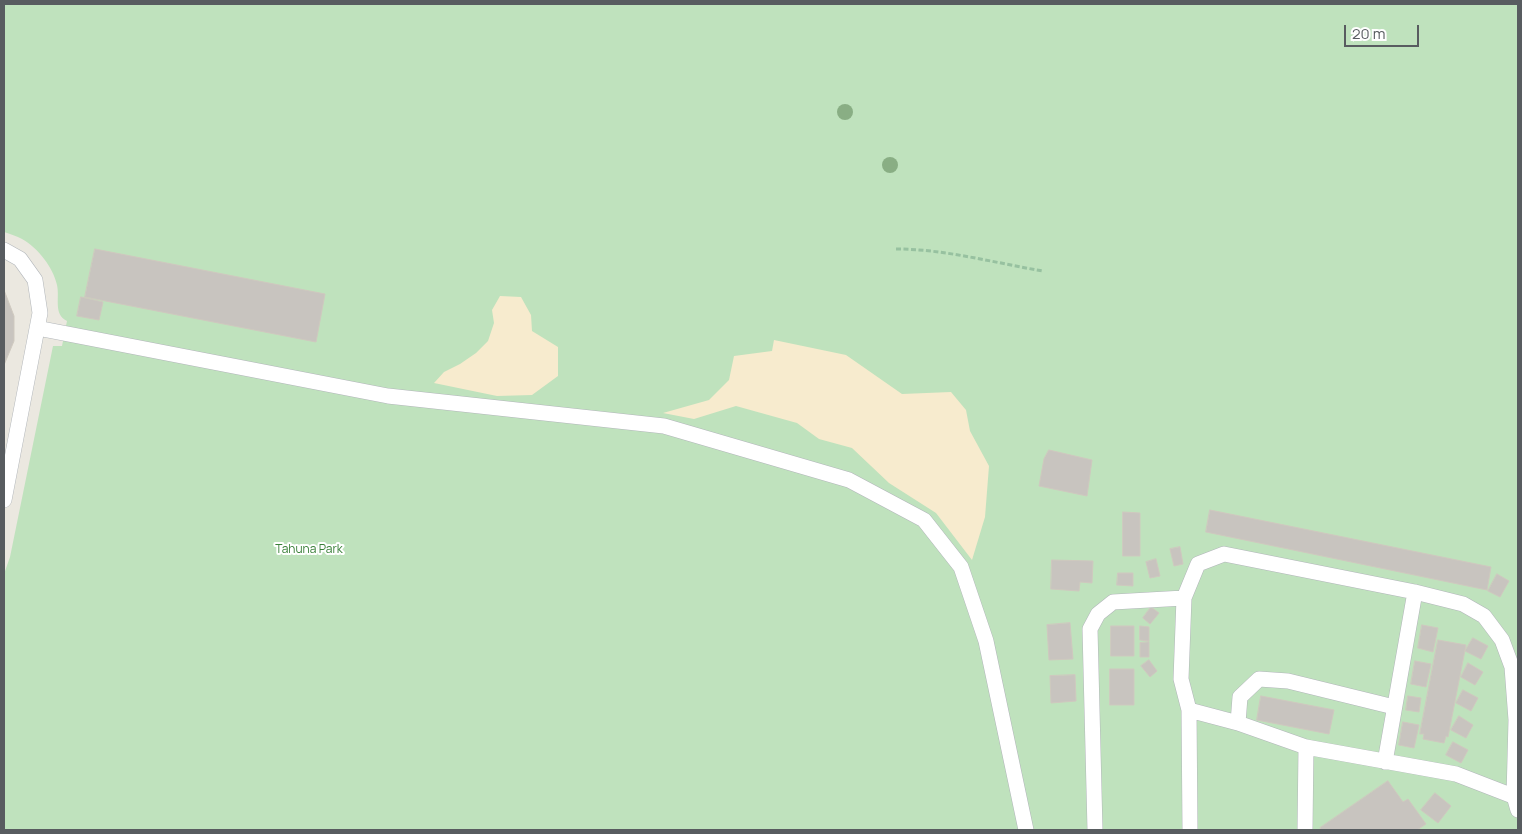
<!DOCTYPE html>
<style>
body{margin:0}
#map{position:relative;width:1522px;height:834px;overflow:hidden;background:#ebe8e0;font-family:Manrope,sans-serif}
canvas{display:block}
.frame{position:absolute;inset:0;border:5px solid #585c60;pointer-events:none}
.scale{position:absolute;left:1344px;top:25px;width:75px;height:22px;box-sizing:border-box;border:2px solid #585c60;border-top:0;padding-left:6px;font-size:15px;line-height:18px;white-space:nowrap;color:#585c60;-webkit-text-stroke:4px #fff;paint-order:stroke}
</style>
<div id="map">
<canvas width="1522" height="834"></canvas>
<div class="frame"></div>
<div class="scale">20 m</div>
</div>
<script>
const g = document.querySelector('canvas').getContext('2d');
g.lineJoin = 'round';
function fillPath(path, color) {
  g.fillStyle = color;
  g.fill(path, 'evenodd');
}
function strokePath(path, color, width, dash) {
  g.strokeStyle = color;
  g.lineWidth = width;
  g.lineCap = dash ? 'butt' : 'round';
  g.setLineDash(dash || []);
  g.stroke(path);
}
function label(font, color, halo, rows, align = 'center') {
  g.font = font + ' Manrope,sans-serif';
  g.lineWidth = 4;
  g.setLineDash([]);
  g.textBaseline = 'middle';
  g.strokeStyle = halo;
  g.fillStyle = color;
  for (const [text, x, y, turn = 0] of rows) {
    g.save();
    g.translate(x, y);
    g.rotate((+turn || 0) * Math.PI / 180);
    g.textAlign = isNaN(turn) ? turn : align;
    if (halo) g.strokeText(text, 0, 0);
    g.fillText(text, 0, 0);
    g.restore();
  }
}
const green = new Path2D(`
 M4 4H1518V830H4V574L10 557 53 346H62L67 321C53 314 60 298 57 285 53 267 38 248 22 239 17 236 10 234 4 232Z`);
const sand = new Path2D(`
 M500 296 521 297 531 315 532 331 558 347V376L532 395 497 396 434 383 444 372 460 364 476 353 488 341 494 323 492 310Z
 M774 340 846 355 902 394 951 392 966 410 970 431 989 466 985 517 972 560 936 513 889 483 852 448 819 439 797 423 736 406 694 419 663 413 709 400 729 380 734 356 772 351Z`);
const building = new Path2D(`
 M95 249 325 294 316 342 85 297Z
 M4 290 14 316V341L4 365Z
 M81 297 103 302 99 320 77 316Z
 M1049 450 1092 460 1087 496 1039 486 1044 459Z
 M1210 510 1491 567 1487 590 1206 532Z
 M1123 512 1140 513V556H1123Z
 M1180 547 1183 564 1174 566 1170 549Z
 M1156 559 1160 576 1150 578 1146 562Z
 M1052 560 1093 561 1092 583 1080 582 1079 591 1051 589Z
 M1118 573H1133V586L1117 585Z
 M1497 574 1509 581 1500 597 1488 591Z
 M1151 607 1159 613 1150 624 1143 618Z
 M1070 623 1073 659 1049 660 1047 625Z
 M1422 625 1438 628 1433 652 1418 648Z
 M1111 626H1134V656H1111Z
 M1140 626 1149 627V641L1140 640Z
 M1473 638 1488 646 1481 659 1465 651Z
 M1438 640 1466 645 1448 737 1446 736 1444 743 1423 739 1424 734H1420Z
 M1149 642V657H1140V643Z
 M1149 660 1157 671 1150 677 1141 666Z
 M1415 661 1431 664 1426 687 1411 684Z
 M1468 663 1483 672 1475 685 1461 677Z
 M1110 669H1134V705H1110Z
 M1075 675 1076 701 1051 703 1050 676Z
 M1463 690 1478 698 1471 711 1456 703Z
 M1261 696 1334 710 1329 734 1257 720Z
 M1408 696 1421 698 1419 712 1406 710Z
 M1459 716 1473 725 1466 738 1451 730Z
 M1403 722 1419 725 1414 748 1399 745Z
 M1453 742 1468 750 1461 763 1446 755Z
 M1388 781 1403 802 1408 799 1426 824 1417 830H1322L1320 828Z
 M1435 793 1451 806 1438 823 1421 810Z`);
const path = new Path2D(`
 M896 249C945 249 995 263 1043 271`);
const lane = new Path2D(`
 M4 250 20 259 35 280 40 313 4 500
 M37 328 388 396 664 426 849 480 924 520 961 567 986 641 1026 830
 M1189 710 1238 723 1306 747 1456 774 1518 798
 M1238 723 1240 697 1259 679 1288 681 1394 707
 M1385 762 1415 592
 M1095 830 1090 629 1098 614 1113 602 1184 598
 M1190 830 1189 710 1181 679 1184 598 1198 564 1224 554 1415 592 1463 604 1484 616 1502 640 1512 667 1516 720 1514 796 1518 810
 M1305 830 1306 747`);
const trees = [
 [845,112],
 [890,165]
];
const parkNames = [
 ["Tahuna Park",309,550]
];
fillPath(green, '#bfe2bd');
fillPath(sand, '#f7ebce');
fillPath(building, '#c8c4bf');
strokePath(building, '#cfc9bf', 1);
strokePath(lane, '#b2b6ba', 16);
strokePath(path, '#97c1a0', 3, [5, 2.5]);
strokePath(lane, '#fff', 15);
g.fillStyle = '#89ae84';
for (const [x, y] of trees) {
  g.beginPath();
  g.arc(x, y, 8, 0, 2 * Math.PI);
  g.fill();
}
label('12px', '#397f38', '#fff', parkNames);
</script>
